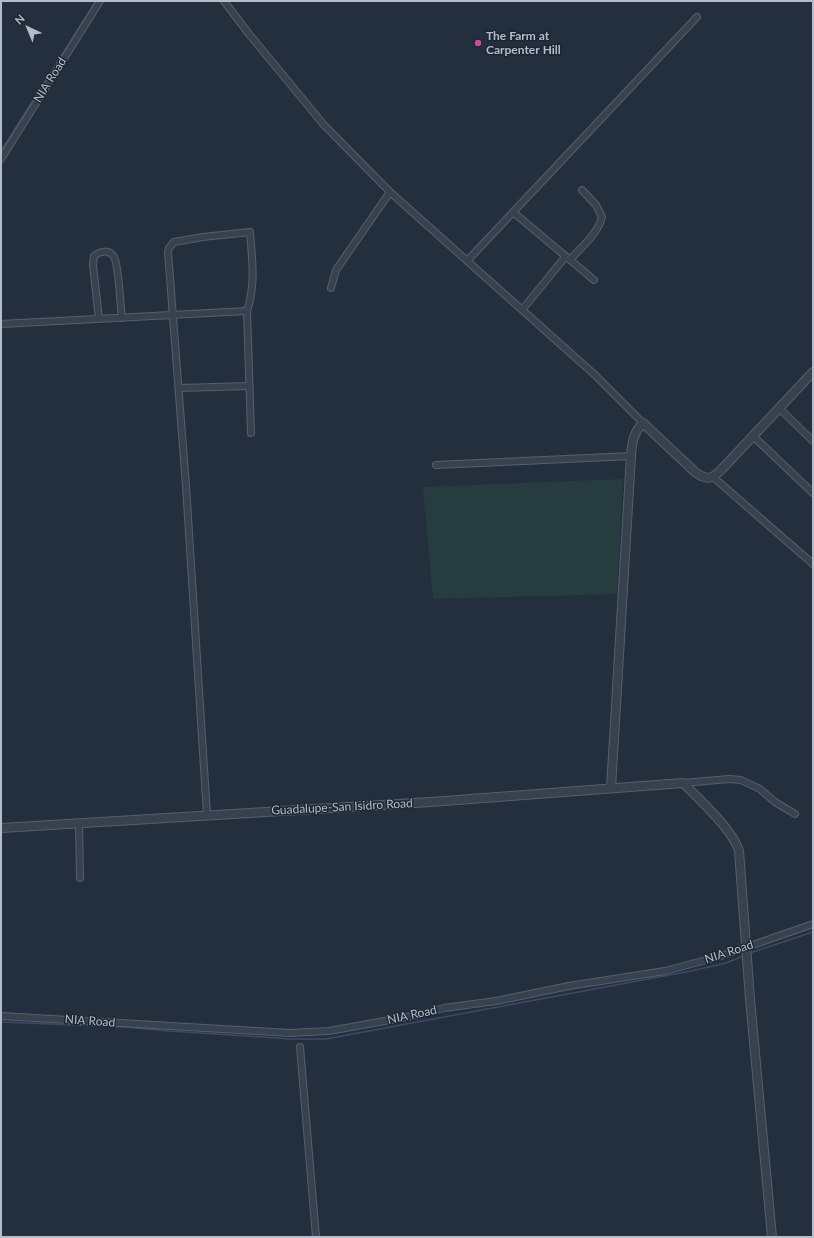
<!DOCTYPE html>
<style>
body{margin:0}
#map{position:relative;width:814px;height:1238px;overflow:hidden;background:#242f3e;font-family:Lato,sans-serif}
canvas{display:block}
.frame{position:absolute;inset:0;border:2px solid #b4bcc9;pointer-events:none}
.north{position:absolute;left:8px;top:8px;width:40px;height:40px;-webkit-text-stroke:3px #1d2633;paint-order:stroke;rotate:316deg;font-size:11px;font-weight:700;line-height:16px;text-align:center;color:#b4bcc9}
.north::after{content:'';display:block;margin:auto;width:14px;height:18px;background:#b4bcc9;clip-path:polygon(50% 0,100% 100%,50% 72%,0 100%)}
</style>
<div id="map">
<canvas width="814" height="1238"></canvas>
<div class="frame"></div>
<div class="north">N</div>
</div>
<script>
const g = document.querySelector('canvas').getContext('2d');
g.lineJoin = 'round';
function fillPath(path, color) {
  g.fillStyle = color;
  g.fill(path, 'evenodd');
}
function strokePath(path, color, width, dash) {
  g.strokeStyle = color;
  g.lineWidth = width;
  g.lineCap = dash ? 'butt' : 'round';
  g.setLineDash(dash || []);
  g.stroke(path);
}
function label(font, color, halo, rows, align = 'center') {
  g.font = font + ' Lato,sans-serif';
  g.lineWidth = 3;
  g.setLineDash([]);
  g.textBaseline = 'middle';
  g.strokeStyle = halo;
  g.fillStyle = color;
  for (const [text, x, y, turn = 0] of rows) {
    g.save();
    g.translate(x, y);
    g.rotate((+turn || 0) * Math.PI / 180);
    g.textAlign = isNaN(turn) ? turn : align;
    if (halo) g.strokeText(text, 0, 0);
    g.fillText(text, 0, 0);
    g.restore();
  }
}
const green = new Path2D(`
 M623 479 617 594 433 599 423 487Z`);
const stream = new Path2D(`
 M1 151 96 1
 M750 953 813 932
 M1 1022 125 1027 170 1031 291 1039H326L691 971 726 963 743 956`);
const minor = new Path2D(`
 M224 1 249 34 324 125 390 192 595 375 643 423
 M1 159 100 1
 M513 212 594 280
 M570 260C581 247 598 234 602 217L596 205 582 190
 M467 261 697 17
 M331 288 336 270 390 192
 M522 310 566 256
 M99 319 93 265 94 256C100 251 109 249 114 257 119 265 120 305 122 318
 M1 324 247 311
 M179 388 250 386
 M779 408 813 441
 M753 436 813 493
 M436 465 631 456
 M713 477 813 564
 M683 783 729 779 741 780 760 789 775 802 795 814
 M207 815 186 486 168 252 169 248 174 242 203 237 250 232C252 258 256 285 247 311L251 433
 M79 823 80 878
 M1 1016 290 1033 329 1031 418 1015 444 1008 496 1001 569 986 665 971 721 956 813 924
 M300 1047 316 1237`);
const tertiary = new Path2D(`
 M611 788 631 456C632 443 633 433 643 423L695 472C708 482 713 478 723 468L813 372
 M1 828 431 802 683 783C699 799 733 830 739 851L750 999 772 1237`);
const markers = [
 [478,43,4,"#d1479c"]
];
const poiNames = [
 ["The Farm at",486,36],
 ["Carpenter Hill",486,50]
];
const streetNames = [
 ["NIA Road",50,80,-58],
 ["Guadalupe-San Isidro Road",342,807,-3],
 ["NIA Road",729,952,-18],
 ["NIA Road",412,1015,-12],
 ["NIA Road",90,1021,4]
];
fillPath(green, '#263c3f');
strokePath(stream, '#394c67', 1.5);
strokePath(minor, '#565f6c', 8);
strokePath(tertiary, '#565f6c', 10);
strokePath(minor, '#38414e', 6);
strokePath(tertiary, '#38414e', 8);
for (const [x, y, r, color] of markers) {
  const dot = new Path2D();
  dot.arc(x, y, r, 0, 2 * Math.PI);
  g.fillStyle = color;
  g.fill(dot);
  strokePath(dot, '#1d2633', 1.5);
}
label('bold 12px', '#b4bcc9', '#1d2633', poiNames, 'left');
label('12px', '#b4bcc9', '#1d2633', streetNames);
</script>
